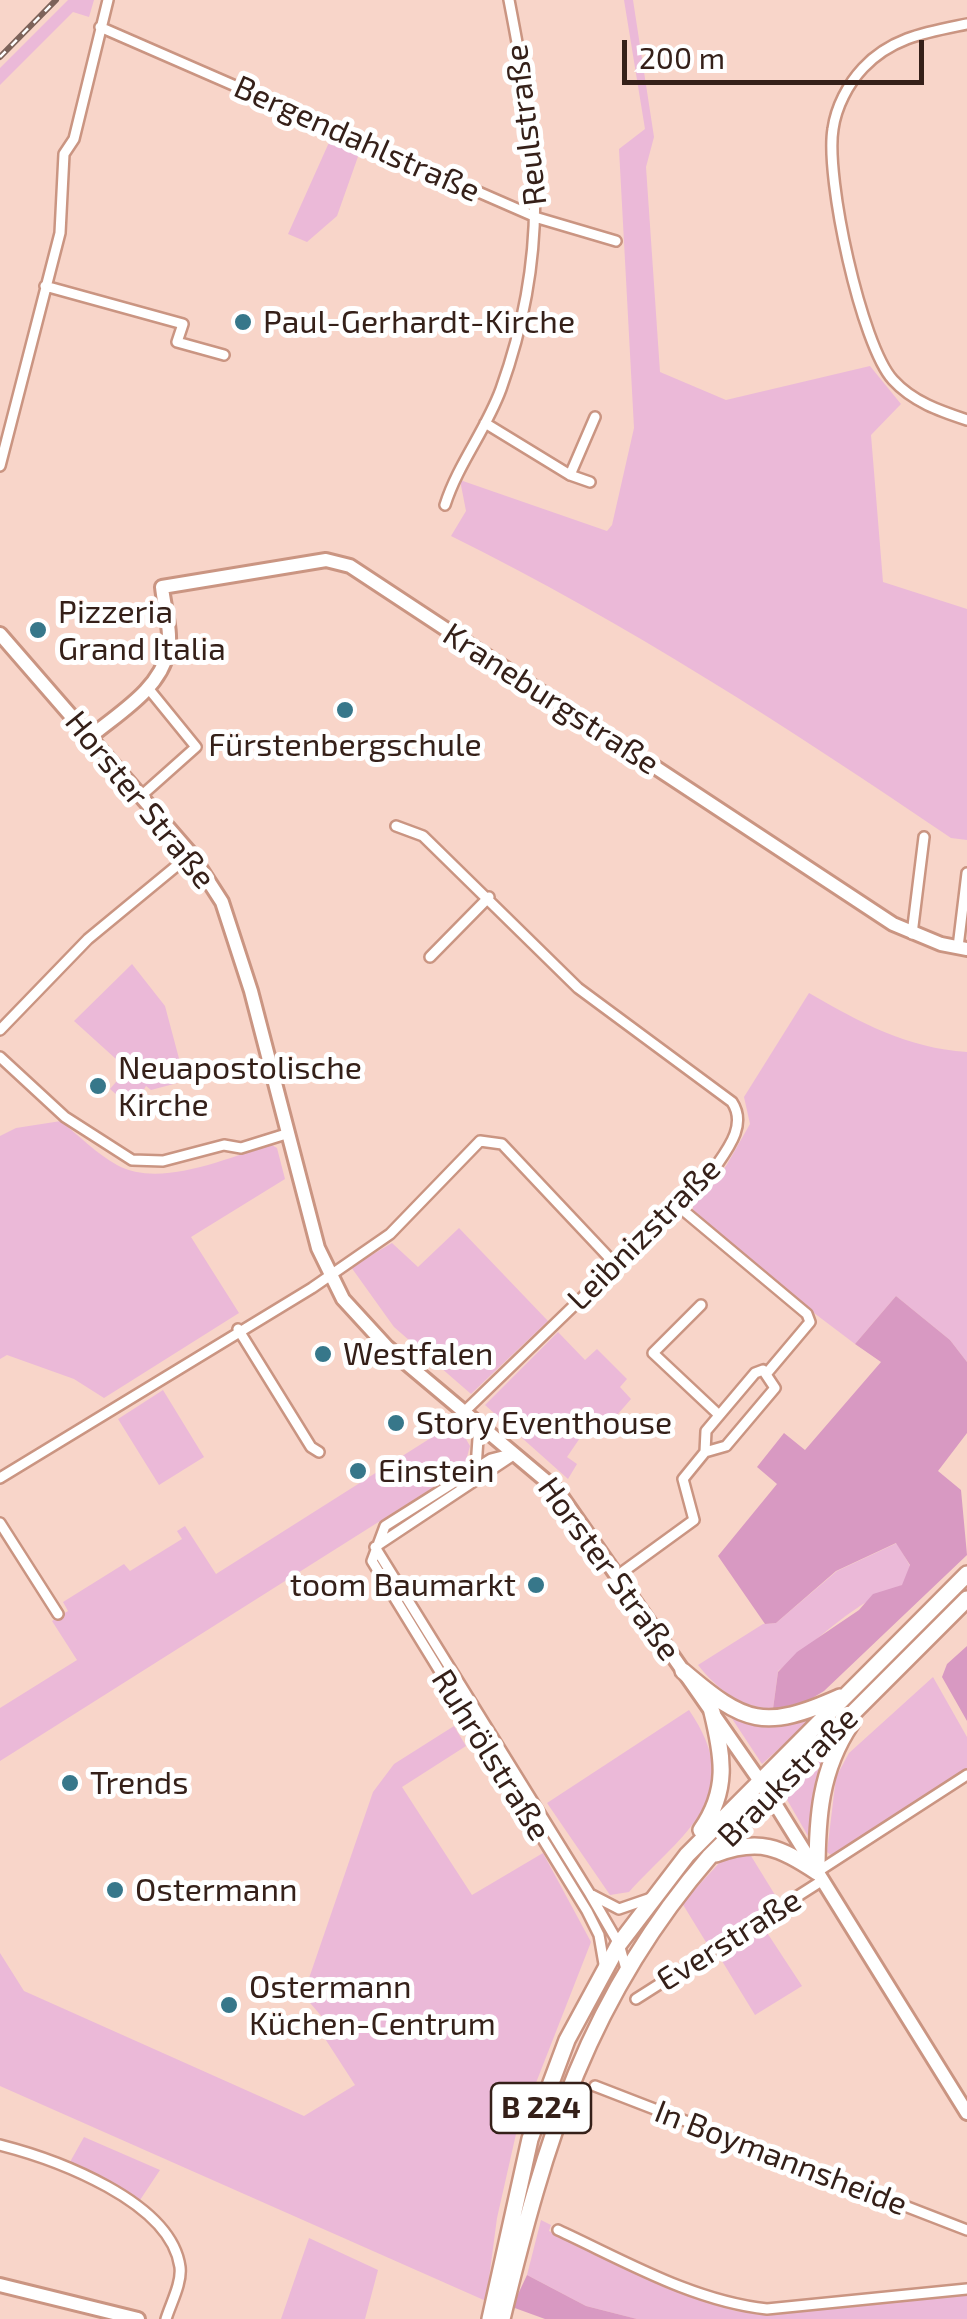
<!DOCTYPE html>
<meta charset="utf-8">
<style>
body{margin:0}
#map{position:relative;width:967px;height:2319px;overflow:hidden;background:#f8d5c9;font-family:"Exo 2",sans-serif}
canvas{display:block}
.scale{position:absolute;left:622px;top:40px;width:302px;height:45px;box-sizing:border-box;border:5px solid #352019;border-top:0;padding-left:12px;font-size:30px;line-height:35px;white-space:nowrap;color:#352019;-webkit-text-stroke:8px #fff;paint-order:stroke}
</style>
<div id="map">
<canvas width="967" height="2319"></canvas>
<div class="scale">200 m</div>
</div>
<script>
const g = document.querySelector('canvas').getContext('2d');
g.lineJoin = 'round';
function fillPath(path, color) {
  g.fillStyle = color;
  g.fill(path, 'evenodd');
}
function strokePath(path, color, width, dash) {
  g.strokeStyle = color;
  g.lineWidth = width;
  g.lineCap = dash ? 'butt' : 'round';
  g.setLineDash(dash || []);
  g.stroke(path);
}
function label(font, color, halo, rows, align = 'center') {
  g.font = font + ' "Exo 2",sans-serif';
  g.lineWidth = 10;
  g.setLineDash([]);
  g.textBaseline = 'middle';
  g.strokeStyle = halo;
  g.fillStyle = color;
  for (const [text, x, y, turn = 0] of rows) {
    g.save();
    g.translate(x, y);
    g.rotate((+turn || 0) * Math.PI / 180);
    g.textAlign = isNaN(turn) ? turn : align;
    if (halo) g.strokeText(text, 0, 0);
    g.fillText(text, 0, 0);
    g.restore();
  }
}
const green = new Path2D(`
 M68 0H94L89 17 73 12 0 85V68Z
 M624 0H633L654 137 646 167 660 372 726 400 870 366 901 404 871 435 883 582 967 609V840L951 838C789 728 627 623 451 536L466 511 460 480 607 531 612 525 634 428 619 149 645 129Z
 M331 138 360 151 337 216 307 242 288 234Z
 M132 964 165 1006 185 1081 151 1090 146 1086 133 1109 110 1089 127 1069 74 1021Z
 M809 993C861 1023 907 1048 967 1052V1362L950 1340 896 1296 855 1344 781 1288 693 1210V1202L726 1166 750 1124 744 1097Z
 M61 1121C79 1136 97 1154 117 1165 161 1189 227 1157 272 1145L277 1148 285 1179 191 1237 239 1313 104 1398 74 1379 7 1355 0 1359V1136L16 1128Z
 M459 1228 548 1321 471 1394 394 1327 351 1267 392 1243 418 1267Z
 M558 1332 585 1360 597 1349 627 1379 620 1387 631 1399 598 1437 582 1435 567 1457 577 1464 568 1479 485 1405Z
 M163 1390 204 1457 159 1485 118 1419Z
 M456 1422 470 1446 464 1468 0 1761V1708L77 1660 52 1621 68 1611 63 1602 124 1564 130 1571 182 1539 177 1531 185 1526 216 1574Z
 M897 1543 910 1566 903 1585C857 1599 817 1641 778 1671L773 1709C741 1708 717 1689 698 1665L763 1624 776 1623 837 1571Z
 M933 1677 967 1737V1768L831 1855 827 1852 836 1777 849 1753Z
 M689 1710C748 1796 684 1832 629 1892L610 1895 547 1803Z
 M727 1711 757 1723 810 1721 762 1764Z
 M454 1726 466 1746 402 1787 472 1895 543 1853 591 1942 516 2134 497 2218 486 2301 0 2086V1953L24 1991 304 2116 355 2085 322 2034 329 2025 305 1997 310 1994 307 1984 373 1792 394 1764Z
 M830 1745 813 1792 808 1836 782 1791Z
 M748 1851 780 1903 709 1947 682 1903 723 1859Z
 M764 1928 802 1986 755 2015 719 1956Z
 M84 2137 160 2170 140 2200 70 2162Z
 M541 2220 551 2225 549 2231 634 2271 735 2311 771 2314 967 2294V2319H637L586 2306 527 2275Z
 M309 2238 378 2270 365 2319H281Z`);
const forest = new Path2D(`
 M896 1296 950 1340 967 1362V1433L938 1471 961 1490 967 1555 824 1691 806 1702 773 1709 778 1672 797 1652 859 1610 873 1594 902 1585 910 1565 896 1543 836 1571 776 1623 765 1624 718 1556 777 1484 757 1467 784 1433 805 1450 881 1362 855 1344Z
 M967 1646V1721L942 1677 947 1664Z
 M527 2275 586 2306 637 2319H545L512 2307Z`);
const street = new Path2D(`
 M967 24C928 32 892 37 863 68 848 84 836 107 833 129 825 177 861 345 893 380 913 402 940 411 967 420
 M100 27 538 218 616 241
 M45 286 183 324 177 342 224 355
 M485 423 570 475 590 482
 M0 466 60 233 64 154 74 139 108 0
 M570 475 595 417
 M445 505C458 464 486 430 501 389 552 247 537 144 509 0
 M141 796 196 747 148 688
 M396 826 423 836 578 988 732 1102C748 1126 726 1151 712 1172L465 1411
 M912 934 924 837
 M958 947 967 873
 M430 957 489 897
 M0 1030 88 939 191 854
 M0 1057 65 1117 132 1160 163 1161 224 1145 241 1148 286 1134
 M678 1206 807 1314 810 1322 767 1373
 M701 1305 653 1353 719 1415
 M238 1329 311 1447 319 1452
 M763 1370 775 1388 726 1446 705 1452 706 1431 755 1373Z
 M514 1453 491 1459 385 1526 372 1561 587 1911 599 1935 604 1964
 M476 1468 479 1424
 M0 1478 312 1288 390 1234 480 1141 502 1144 616 1265
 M0 1523 58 1614
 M378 1545 515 1454
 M375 1547 590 1894 619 1944 626 1969
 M617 1576 694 1520 683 1479 705 1452
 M817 1872 967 1775
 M592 1895 619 1909 651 1898
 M636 1999 823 1880
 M595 2086 967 2230
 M0 2145C55 2159 171 2201 180 2267 182 2283 171 2303 166 2319
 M558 2230C625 2261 693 2301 767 2309L967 2289`);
const secondary = new Path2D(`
 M0 634 191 854 222 902 251 991 318 1248 343 1299 387 1347 557 1490 769 1794 967 2113
 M89 738C117 714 160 690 168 651 172 632 164 607 162 587L326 560 350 566 893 924 941 944 967 949
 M0 2285 138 2319`);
const primary = new Path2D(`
 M683 1671C745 1724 764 1731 840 1697
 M701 1830C729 1790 723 1757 712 1712
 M716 1854C759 1838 780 1847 817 1872
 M817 1872C817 1818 820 1770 851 1724
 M490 2319 530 2139 567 2040 619 1944 687 1855 967 1574
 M502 2319C545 2141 587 1998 710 1856L967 1599`);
const rail = new Path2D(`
 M0 57 56 0`);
const markers = [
 [243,322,10,"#37778a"],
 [38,630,10,"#37778a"],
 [345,710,10,"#37778a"],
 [98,1086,10,"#37778a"],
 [323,1354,10,"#37778a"],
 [396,1423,10,"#37778a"],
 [358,1471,10,"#37778a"],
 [536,1585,10,"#37778a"],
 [70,1783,10,"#37778a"],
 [115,1890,10,"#37778a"],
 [229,2005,10,"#37778a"]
];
const shields = [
 [541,2108,100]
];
const shieldNames = [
 ["B 224",541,2108]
];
const streetNames = [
 ["Reulstraße",526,125,-97],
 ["Bergendahlstraße",357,139,24],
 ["Kraneburgstraße",551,699,33],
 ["Horster Straße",140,800,51],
 ["Leibnizstraße",644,1234,-45],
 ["Horster Straße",609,1569,54],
 ["Ruhrölstraße",491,1755,58],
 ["Braukstraße",788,1777,-45],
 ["Everstraße",729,1940,-32],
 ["In Boymannsheide",781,2158,21]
];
const poiNames = [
 ["Paul-Gerhardt-Kirche",263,322],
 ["Pizzeria",58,612],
 ["Grand Italia",58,649],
 ["Fürstenbergschule",345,745,"center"],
 ["Neuapostolische",118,1068],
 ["Kirche",118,1105],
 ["Westfalen",343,1354],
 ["Story Eventhouse",416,1423],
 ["Einstein",378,1471],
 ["toom Baumarkt",516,1585,"right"],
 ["Trends",90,1783],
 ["Ostermann",135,1890],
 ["Ostermann",249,1987],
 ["Küchen-Centrum",249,2024]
];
fillPath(green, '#ebb9d8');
fillPath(forest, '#d899c2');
strokePath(street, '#ca9582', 14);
strokePath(secondary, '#ca9582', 18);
strokePath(primary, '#ca9582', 20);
strokePath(street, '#fff', 9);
strokePath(secondary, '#fff', 12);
strokePath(primary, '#fff', 15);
strokePath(rail, '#7d635a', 6);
strokePath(rail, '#fff', 2.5, [8]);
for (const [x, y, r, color] of markers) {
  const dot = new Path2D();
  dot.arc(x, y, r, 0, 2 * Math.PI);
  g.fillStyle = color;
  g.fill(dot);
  strokePath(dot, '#fff', 4);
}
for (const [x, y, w] of shields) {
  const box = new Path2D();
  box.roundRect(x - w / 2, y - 25, w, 50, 8);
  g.fillStyle = '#fff';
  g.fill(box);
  strokePath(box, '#352019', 2.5);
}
label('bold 30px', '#352019', null, shieldNames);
label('32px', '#352019', '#fff', streetNames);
label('32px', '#352019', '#fff', poiNames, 'left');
</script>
